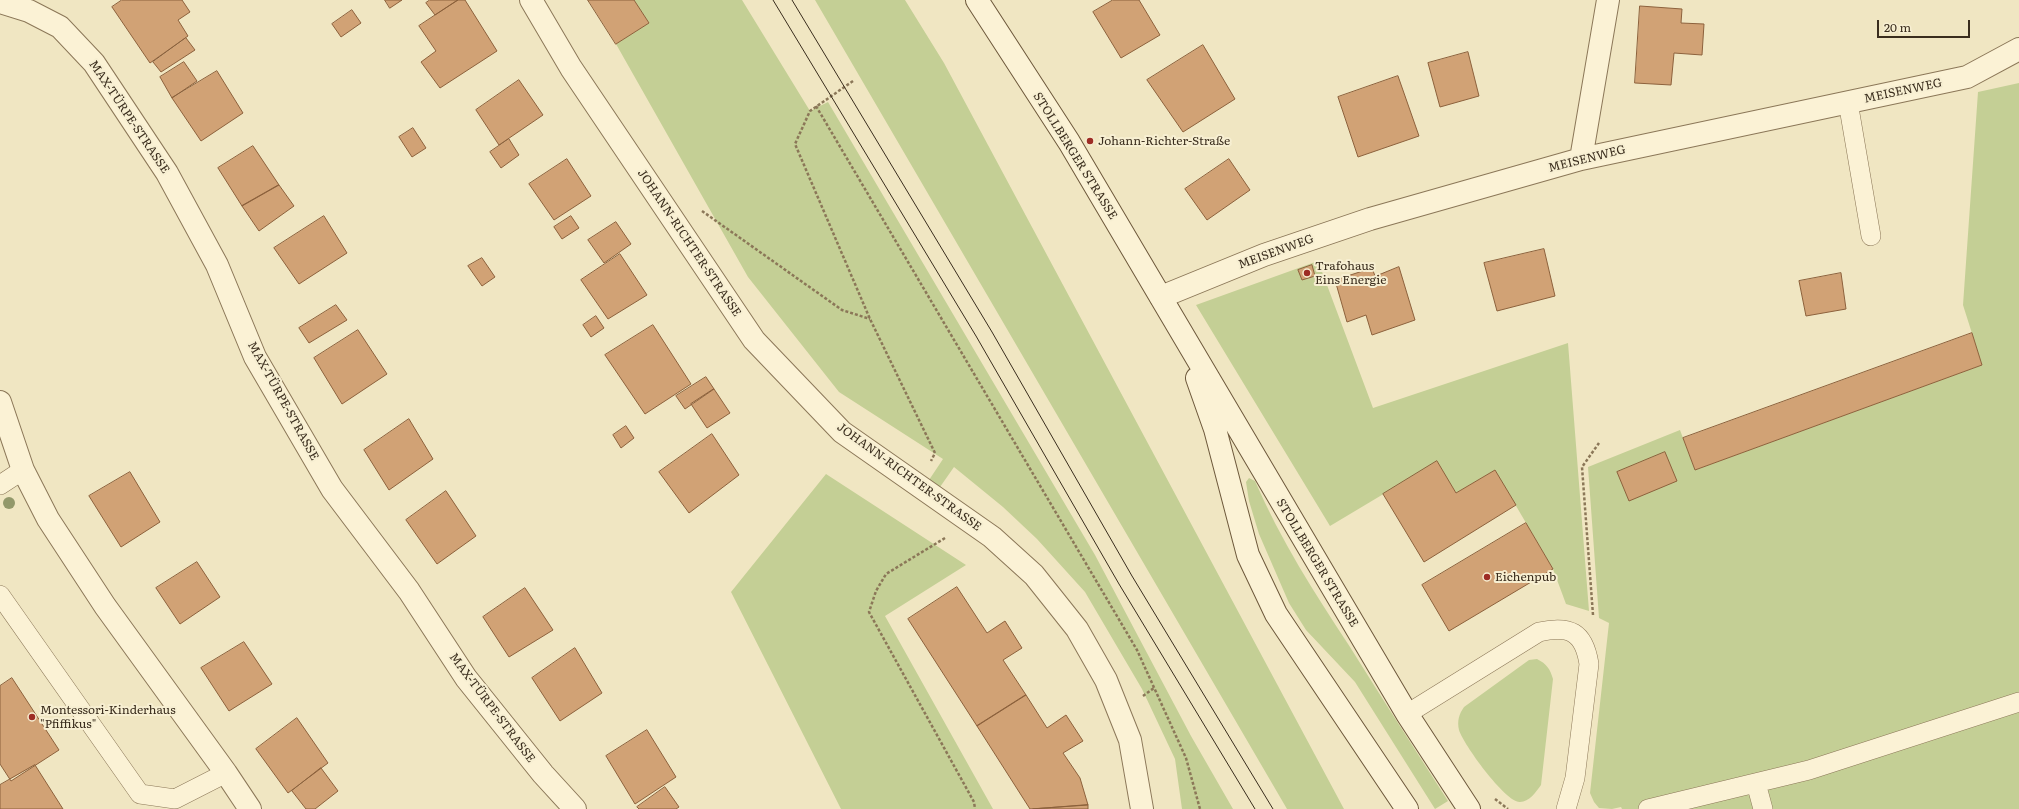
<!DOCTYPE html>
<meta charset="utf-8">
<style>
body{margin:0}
#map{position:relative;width:2019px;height:809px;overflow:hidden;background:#f0e6c2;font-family:Literata,serif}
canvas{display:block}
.scale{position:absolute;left:1877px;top:20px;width:93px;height:18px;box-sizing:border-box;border:2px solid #3a2d1d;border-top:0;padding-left:5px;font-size:12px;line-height:14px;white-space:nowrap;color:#3a2d1d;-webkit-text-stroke:3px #f7efd2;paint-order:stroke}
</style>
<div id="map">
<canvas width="2019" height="809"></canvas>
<div class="scale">20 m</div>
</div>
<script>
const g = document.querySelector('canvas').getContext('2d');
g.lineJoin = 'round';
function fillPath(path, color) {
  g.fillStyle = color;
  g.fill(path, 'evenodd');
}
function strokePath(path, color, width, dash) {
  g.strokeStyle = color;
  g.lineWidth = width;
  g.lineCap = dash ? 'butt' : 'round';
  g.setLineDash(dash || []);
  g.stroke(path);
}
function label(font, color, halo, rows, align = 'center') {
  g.font = font + ' Literata,serif';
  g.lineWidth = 4;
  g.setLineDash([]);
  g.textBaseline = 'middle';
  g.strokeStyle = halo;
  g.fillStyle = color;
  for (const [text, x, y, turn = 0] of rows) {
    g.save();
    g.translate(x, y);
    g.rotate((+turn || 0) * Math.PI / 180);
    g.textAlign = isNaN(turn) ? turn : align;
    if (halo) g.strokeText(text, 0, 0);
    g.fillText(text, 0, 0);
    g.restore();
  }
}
const green = new Path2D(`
 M634 0H742L810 111 828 102 1095 555 1191 736 1233 809H1182L1175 759 1142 689 1085 592 1037 539 1003 507 954 467 940 487 929 480 943 459 839 392 748 277 616 44 649 23Z
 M815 0H905L944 63 1344 809H1287Z
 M2019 83V809H1622L1621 807 1612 809 1599 808 1594 802 1590 793 1609 623 1599 618 1588 467 1680 430 1695 470 1982 365 1963 305 1978 92Z
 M1318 261 1373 408 1568 343 1589 611 1566 604 1553 569 1495 470 1456 493 1437 462 1330 526 1196 305Z
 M826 474 966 565 885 616 993 809H841L731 592Z
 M1249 478 1255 481C1280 539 1315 594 1350 647 1382 698 1415 750 1448 801L1435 809 1355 682 1306 630 1289 603 1259 534 1249 501 1246 482Z
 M1537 659C1547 664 1550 669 1553 679L1541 785C1536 792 1529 802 1520 802 1506 803 1463 744 1459 730 1457 721 1459 714 1464 707L1529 660Z`);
const building = new Path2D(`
 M122 0H182L190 12 178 20 188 36 150 63 112 7Z
 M385 0H402L390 8Z
 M430 0H458L435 15 426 3Z
 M458 0H465L497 51 440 88 421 62 436 51 419 26Z
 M588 0H634L649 23 616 44Z
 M1113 0H1139L1160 35 1121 58 1093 12Z
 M1640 6 1682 9 1681 23 1704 24 1702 55 1674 53 1671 85 1635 83Z
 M352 10 361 23 341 37 332 24Z
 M186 38 195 50 161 72 153 62Z
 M1203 45 1235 99 1183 132 1147 80Z
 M1468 52 1479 96 1440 107 1428 63Z
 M184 62 197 81 172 98 160 77Z
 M217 71 243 113 201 141 172 98Z
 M1398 76 1419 136 1358 157 1338 97Z
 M519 80 543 115 499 145 476 110Z
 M413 128 426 148 412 157 399 137Z
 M509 139 519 155 501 168 490 152Z
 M253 146 279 185 242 206 218 168Z
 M567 159 591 196 554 220 529 184Z
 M1229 159 1250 190 1207 220 1185 189Z
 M279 185 294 206 259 231 242 206Z
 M324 216 347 253 299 284 274 248Z
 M571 216 579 228 562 239 554 227Z
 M616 222 631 244 604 263 588 240Z
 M1544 249 1555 296 1497 311 1484 263Z
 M620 254 647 295 608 319 581 280Z
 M482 258 495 277 482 286 468 266Z
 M1312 265 1315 276 1302 280 1298 270Z
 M1399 267 1415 320 1372 335 1366 315 1347 322 1335 280 1372 268 1375 276Z
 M1841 273 1846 309 1806 316 1799 281Z
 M336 305 347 320 309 343 299 328Z
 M596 316 604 328 591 337 583 325Z
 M653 325 691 384 645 414 605 355Z
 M358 330 387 374 342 404 314 358Z
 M1972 333 1982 365 1695 470 1683 438Z
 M706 377 714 389 685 409 676 396Z
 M714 389 730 413 707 428 691 404Z
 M409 419 433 459 389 490 364 450Z
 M626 426 634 438 621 448 613 435Z
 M712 434 739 475 689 513 659 472Z
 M1665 452 1677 481 1629 501 1617 472Z
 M1437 461 1456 493 1495 470 1516 505 1424 562 1383 494Z
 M130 472 160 522 121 547 89 496Z
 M446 491 476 536 437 564 406 520Z
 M1526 523 1553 569 1449 631 1422 585Z
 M197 562 220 597 180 624 156 588Z
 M957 587 987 633 1005 621 1022 648 1003 660 1026 695 977 726 908 619Z
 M525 588 553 630 509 657 483 617Z
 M244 642 272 684 229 711 201 668Z
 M575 648 602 693 560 721 532 678Z
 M12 678 59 750 11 781 0 764V686Z
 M1026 695 1047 728 1066 715 1083 741 1063 753 1080 778 1088 805 1030 809 977 726Z
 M297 718 328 763 288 793 256 749Z
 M647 730 676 777 635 804 606 756Z
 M35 765 63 809H0V785Z
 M321 768 338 791 315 809H306L292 791Z
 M665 787 679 807 676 809H639L637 807Z
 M1088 805V809H1033Z`);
const path = new Path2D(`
 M853 81 810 111 795 144 870 319 935 453 931 461
 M816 106 1137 650 1186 758 1200 809
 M702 211 842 310 870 319
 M945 538 886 574 876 591 869 612 974 802 975 809
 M1593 615 1582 467 1599 443
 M1143 696 1154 688
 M1495 799 1508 809`);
const lane = new Path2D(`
 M1848 102 1871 236
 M0 485 23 470
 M0 595 140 794 175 799 226 773
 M1407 714 1539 632C1570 625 1584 632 1589 664L1575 778 1566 809
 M1756 783 1763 809
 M1648 809 1809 770 2019 702`);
const street = new Path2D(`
 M531 0 571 68 754 340 842 432 992 537 1034 575 1077 629 1106 680 1130 740 1142 809
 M0 2 29 11 60 27 94 63 167 173 217 265 255 357 332 489 409 591 466 678 543 774 575 809
 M1581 159 1608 0
 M1161 297 1264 255 1370 219 1581 159 1967 77 2019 49
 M0 402 23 470 48 519 105 606 226 773 250 809`);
const secondary = new Path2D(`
 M977 0 1069 142 1407 714 1469 809
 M1197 378 1215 429 1248 555 1276 614 1407 809`);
const tram = new Path2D(`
 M773 0 976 336 1119 584 1255 809
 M792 0 992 332 1132 576 1273 809`);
const trees = [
 [9,503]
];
const markers = [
 [1090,141,4,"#9d2c24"],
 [1307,273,4,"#9d2c24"],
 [1487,577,4,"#9d2c24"],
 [32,717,4,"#9d2c24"]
];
const streetNames = [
 ["MEISENWEG",1903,91,-12],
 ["MAX-TÜRPE-STRASSE",129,117,56],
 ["STOLLBERGER STRASSE",1075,156,58],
 ["MEISENWEG",1587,159,-14],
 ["JOHANN-RICHTER-STRASSE",689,243,56],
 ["MEISENWEG",1276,252,-20],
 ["MAX-TÜRPE-STRASSE",283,401,61],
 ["JOHANN-RICHTER-STRASSE",909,477,36],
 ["STOLLBERGER STRASSE",1317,563,59],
 ["MAX-TÜRPE-STRASSE",492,708,53]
];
const poiNames = [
 ["Johann-Richter-Straße",1098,141],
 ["Trafohaus",1315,266],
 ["Eins Energie",1315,280],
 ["Eichenpub",1495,577],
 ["Montessori-Kinderhaus",40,710],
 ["\"Pfiffikus\"",40,724]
];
fillPath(green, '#c4cf95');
fillPath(building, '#d1a275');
strokePath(building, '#8c613c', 1);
strokePath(lane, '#8b7758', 20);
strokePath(street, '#8b7758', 24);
strokePath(secondary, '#6d583b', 24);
strokePath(path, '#8b7758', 2.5, [3, 2]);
strokePath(lane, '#fbf2d5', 19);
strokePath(street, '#fbf2d5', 22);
strokePath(secondary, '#fbf2d5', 22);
strokePath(tram, '#3a2d1d', 1);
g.fillStyle = '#92986a';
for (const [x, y] of trees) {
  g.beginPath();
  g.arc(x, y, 6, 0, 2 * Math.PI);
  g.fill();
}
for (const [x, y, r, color] of markers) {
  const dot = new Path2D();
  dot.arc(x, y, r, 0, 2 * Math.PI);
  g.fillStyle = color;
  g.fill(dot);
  strokePath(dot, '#f7efd2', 1.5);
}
label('12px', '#3a2d1d', '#f7efd2', streetNames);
label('12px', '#3a2d1d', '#f7efd2', poiNames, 'left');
</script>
